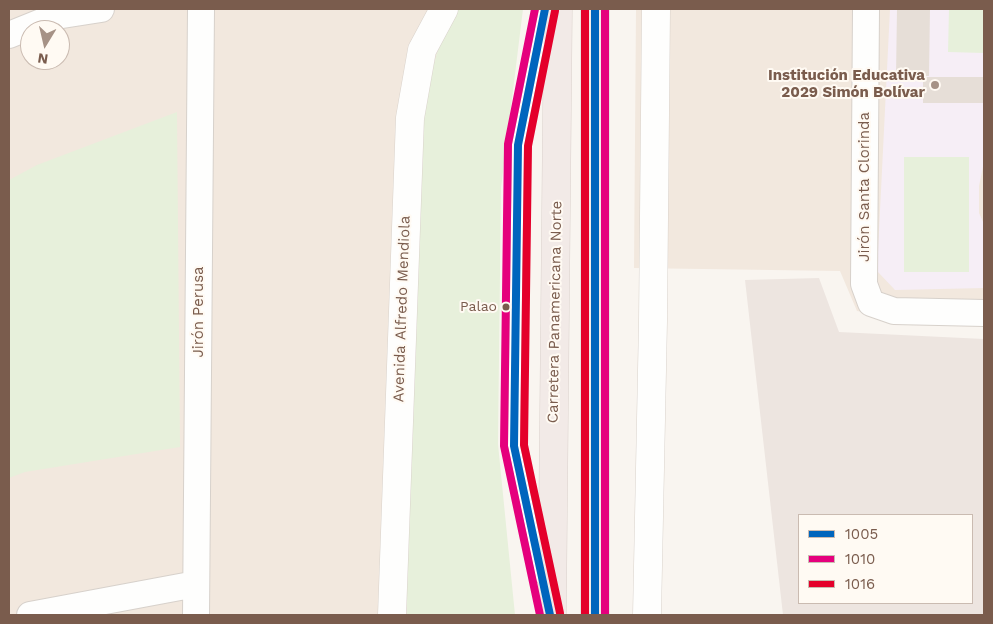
<!DOCTYPE html>
<meta charset="utf-8">
<style>
body{margin:0}
#map{position:relative;width:993px;height:624px;overflow:hidden;background:#f9f5f0;font-family:"Work Sans",sans-serif}
canvas{display:block}
.frame{position:absolute;inset:0;border:10px solid #7a5c4d;pointer-events:none}
.legend{position:absolute;left:798px;top:514px;width:175px;height:90px;box-sizing:border-box;background:#fffaf3;border:1px solid #cabbb1;margin:0;padding:6px 9px;list-style:none;font-size:15px;color:#7a5c4d}
.legend li{display:flex;align-items:center;gap:10px;height:25px}
.legend b{width:25px;border:1px solid #cabbb1}
.north{position:absolute;left:20px;top:20px;width:50px;height:50px;box-sizing:border-box;background:#fffaf3;border:1px solid #cabbb1;border-radius:50%;rotate:189deg;font-size:14px;font-weight:700;line-height:20px;text-align:center;color:#7a5c4d}
.north::after{content:'';display:block;margin:auto;width:18px;height:22px;background:#a69286;clip-path:polygon(50% 0,100% 100%,50% 72%,0 100%)}
</style>
<div id="map">
<canvas width="993" height="624"></canvas>
<div class="frame"></div>
<ul class="legend">
<li><b style="height:6px;background:#0065bd"></b>1005</li>
<li><b style="height:6px;background:#e5007d"></b>1010</li>
<li><b style="height:6px;background:#e4002b"></b>1016</li>
</ul>
<div class="north">N</div>
</div>
<script>
const g = document.querySelector('canvas').getContext('2d');
g.lineJoin = 'round';
function fillPath(path, color) {
  g.fillStyle = color;
  g.fill(path, 'evenodd');
}
function strokePath(path, color, width, dash) {
  g.strokeStyle = color;
  g.lineWidth = width;
  g.lineCap = dash ? 'butt' : 'round';
  g.setLineDash(dash || []);
  g.stroke(path);
}
function label(font, color, halo, rows, align = 'center') {
  g.font = font + ' "Work Sans",sans-serif';
  g.lineWidth = 4;
  g.setLineDash([]);
  g.textBaseline = 'middle';
  g.strokeStyle = halo;
  g.fillStyle = color;
  for (const [text, x, y, turn = 0] of rows) {
    g.save();
    g.translate(x, y);
    g.rotate((+turn || 0) * Math.PI / 180);
    g.textAlign = isNaN(turn) ? turn : align;
    if (halo) g.strokeText(text, 0, 0);
    g.fillText(text, 0, 0);
    g.restore();
  }
}
const residential = new Path2D(`
 M9 9H496L455 615H9ZM30 30H60V60H30Z
 M636 9H984V324H935L857 311 840 271 634 268Z`);
const industrial = new Path2D(`
 M819 278 839 332 984 339V615H783L745 280ZM799 515H972V603H799Z`);
const education = new Path2D(`
 M890 9H984V162L979 186V213L984 224V288L895 290 877 271Z`);
const green = new Path2D(`
 M456 9H523L501 188 498 444 515 615H407L408 223 427 88 437 53Z
 M949 9H984V53L948 52Z
 M177 112 180 447 25 472 9 478V180L37 165Z
 M904 157H969V272H904Z`);
const building = new Path2D(`
 M897 9H930L929 76H896Z
 M923 77H984V103H923Z`);
const lane = new Path2D(`
 M542 578 514 446 518 145 545 9`);
const street = new Path2D(`
 M866 9 864 284 871 303 894 311 984 313
 M9 35 56 16 101 9
 M30 615 196 584
 M196 615 201 9`);
const secondary = new Path2D(`
 M392 615 410 118 422 50 444 9
 M647 615 653 321 656 9`);
const highway = new Path2D(`
 M552 615 558 9
 M595 615V9`);
const bus1 = new Path2D(`
 M545 9 518 145 514 446 550 615
 M595 9V615`);
const bus2 = new Path2D(`
 M535 9 508 144 504 446 540 615
 M605 9V615`);
const bus3 = new Path2D(`
 M585 9V615
 M555 11 528 146 524 445 560 613`);
const markers = [
 [935,85,5,"#a69286"],
 [506,307,4.5,"#7a5c4d"]
];
const busNames = [
 ["Palao",497,307]
];
const poiNames = [
 ["Institución Educativa",925,76],
 ["2029 Simón Bolívar",925,93]
];
const streetNames = [
 ["Jirón Santa Clorinda",865,187,-90],
 ["Avenida Alfredo Mendiola",402,309,-88],
 ["Jirón Perusa",199,312,-90],
 ["Carretera Panamericana Norte",555,312,-89]
];
fillPath(residential, '#f2e8de');
fillPath(industrial, '#ede5e0');
fillPath(education, '#f6eef6');
fillPath(green, '#e7f0db');
fillPath(building, '#e6ded7');
strokePath(lane, '#d7d1cb', 14);
strokePath(street, '#d7d1cb', 28);
strokePath(secondary, '#d9d2cb', 29);
strokePath(highway, '#dad1cc', 29);
strokePath(lane, '#fefefd', 12);
strokePath(street, '#fefefd', 26);
strokePath(secondary, '#fefefd', 28);
strokePath(highway, '#f2eae7', 28);
strokePath(bus1, '#0065bd', 8);
strokePath(bus2, '#e5007d', 8);
strokePath(bus3, '#e4002b', 8);
for (const [x, y, r, color] of markers) {
  const dot = new Path2D();
  dot.arc(x, y, r, 0, 2 * Math.PI);
  g.fillStyle = color;
  g.fill(dot);
  strokePath(dot, '#fffaf3', 2);
}
label('14px', '#7a5c4d', '#fffaf3', busNames, 'right');
label('bold 15px', '#7a5c4d', '#fffaf3', poiNames, 'right');
label('15px', '#7a5c4d', '#fffaf3', streetNames);
</script>
